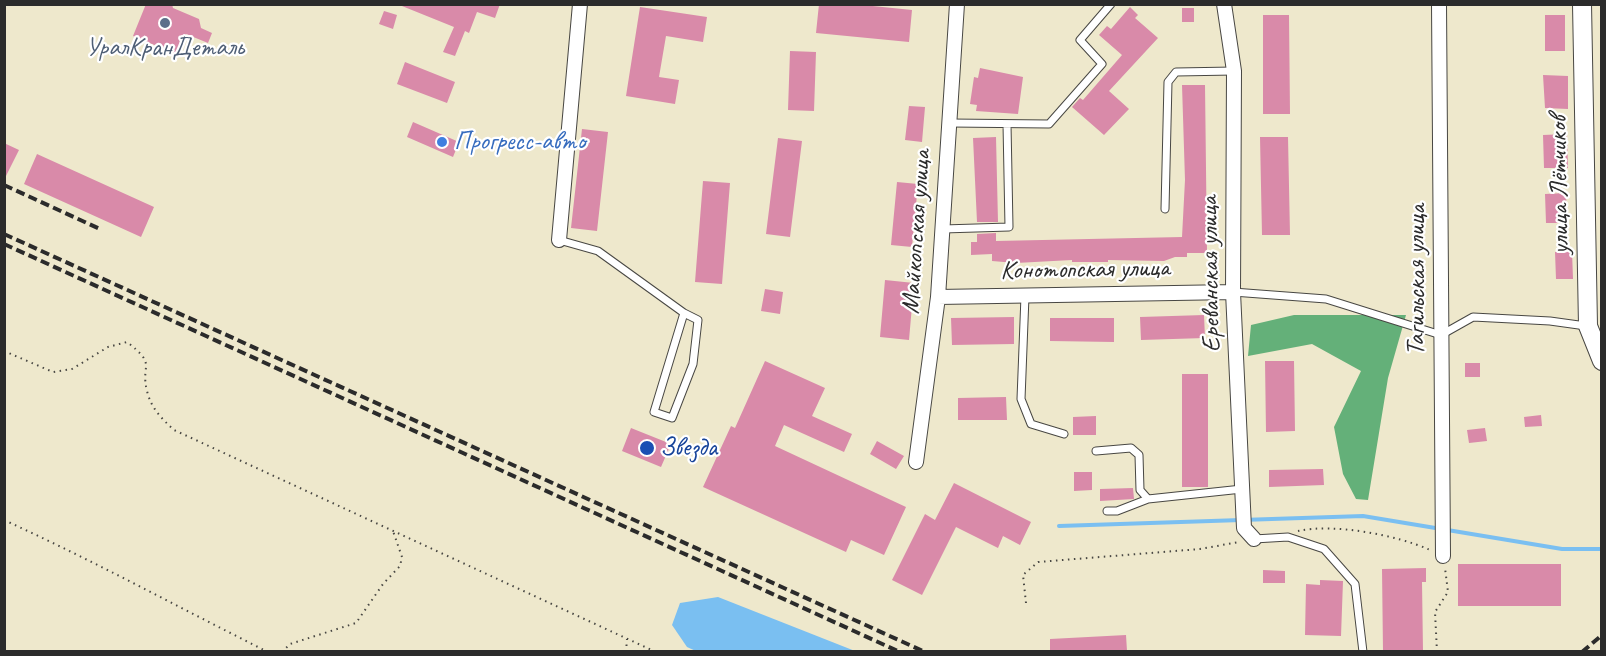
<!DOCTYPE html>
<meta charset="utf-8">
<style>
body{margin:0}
#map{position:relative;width:1606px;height:656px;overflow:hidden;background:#eee8cc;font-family:Caveat,sans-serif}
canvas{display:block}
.frame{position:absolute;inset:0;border:6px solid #2b2b2b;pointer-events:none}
</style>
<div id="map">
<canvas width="1606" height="656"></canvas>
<div class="frame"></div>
</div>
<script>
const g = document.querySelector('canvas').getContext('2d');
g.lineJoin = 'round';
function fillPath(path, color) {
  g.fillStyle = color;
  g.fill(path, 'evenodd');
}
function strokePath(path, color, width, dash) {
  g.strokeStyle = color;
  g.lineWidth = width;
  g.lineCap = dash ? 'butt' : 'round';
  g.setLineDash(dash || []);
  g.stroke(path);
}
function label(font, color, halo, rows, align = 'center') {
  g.font = font + ' Caveat,sans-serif';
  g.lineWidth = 4.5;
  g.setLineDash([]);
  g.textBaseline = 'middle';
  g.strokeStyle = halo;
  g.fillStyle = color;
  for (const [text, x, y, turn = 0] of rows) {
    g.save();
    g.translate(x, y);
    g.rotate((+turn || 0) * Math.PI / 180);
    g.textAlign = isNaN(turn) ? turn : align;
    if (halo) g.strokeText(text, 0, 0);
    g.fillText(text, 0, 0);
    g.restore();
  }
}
const forest = new Path2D(`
 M1294 315H1406L1388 378 1368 500 1356 499 1343 474 1334 427 1361 371 1312 344 1248 356 1251 325Z`);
const water = new Path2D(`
 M718 597 855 651 698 652 687 647 672 625 680 603Z`);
const stream = new Path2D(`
 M1059 526 1363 516 1562 549H1602`);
const building = new Path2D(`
 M146 4H172L173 8 199 19 201 28 212 33 208 43 186 34 178 55 133 36Z
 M397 4H500L495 18 477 12 469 33 465 31 455 56 443 52 454 27Z
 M819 4H853L912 10 909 42 816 33Z
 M640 7 707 17 703 42 666 36 659 77 679 80 675 104 626 96Z
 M1130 7 1138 15 1135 18 1158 38 1109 91 1129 109 1104 135 1072 107 1080 98 1083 100 1122 55 1099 35 1107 26 1111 29Z
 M1182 8H1194V22H1182Z
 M384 11 397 15 393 29 379 24Z
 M1263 15H1289L1290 114H1263Z
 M1545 15H1565V51H1545Z
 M790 51 816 52 814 111 788 110Z
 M405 62 455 82 447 103 397 84Z
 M980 68 1023 77 1018 114 976 111 977 105 970 104 974 77 978 78Z
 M1543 75 1568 76V109L1545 108Z
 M1182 85H1205L1207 253H1187V257H1175L1164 261 1108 260V262H1072V260L1016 263 992 261V254L971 255V242H977V234L996 233V241L1182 237 1185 180Z
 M909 106 925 107 922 142 905 140Z
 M413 122 459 142 453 157 407 137Z
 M582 129 608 132 597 231 571 228Z
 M1567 134 1568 168H1544L1543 135Z
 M996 137 998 222H977L973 138Z
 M1260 137H1288L1290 235H1262Z
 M778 138 802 141 790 237 766 234Z
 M4 143 19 150 4 180Z
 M37 154 154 207 141 237 24 184Z
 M703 181 730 183 722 284 695 282Z
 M897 182 918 184 912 247 891 245Z
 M1566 193 1567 223H1546L1545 194Z
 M1572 251 1573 279H1556L1555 252Z
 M885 280 914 283 909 340 880 337Z
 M765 289 783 292 780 314 761 311Z
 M1204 315 1205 338 1141 340 1140 317Z
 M1014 317V344L952 345 951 318Z
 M1050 318H1114V342L1050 341Z
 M765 361 825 388 812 416 852 434 844 452 784 425 775 446 906 507 884 555 851 540 846 552 703 487 731 426 735 428Z
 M1265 361H1294L1295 431 1266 432Z
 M1465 363H1480V377H1465Z
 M1182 374H1208V487H1182Z
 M1006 397 1007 420H958V398Z
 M1541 415 1542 426 1525 427 1524 417Z
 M1096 416V435H1073V417Z
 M631 428 671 444 661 467 622 451Z
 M1485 428 1487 441 1469 443 1467 430Z
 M877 441 904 456 896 469 870 454Z
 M1323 469 1324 485 1269 487V470Z
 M1074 472H1092V490L1074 491Z
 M954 483 1031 522 1020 545 1003 536 998 548 956 527 922 595 892 580 925 514 935 520Z
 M1133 488 1134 499 1100 501V489Z
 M1458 564H1561V606H1458Z
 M1426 568V582H1422L1423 651H1383L1382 569Z
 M1263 570 1285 571V583H1263Z
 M1320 580 1343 581 1341 636 1305 635 1306 584 1320 585Z
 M1126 635 1127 651H1050V639Z`);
const path = new Path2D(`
 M4 351 53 372 72 369 108 347 127 342C158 366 140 363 147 391 151 408 161 418 174 430L656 652
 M4 520C94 561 180 608 268 652
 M1298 531C1333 523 1397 535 1430 550
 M1026 603 1023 575 1038 562 1200 549 1239 542
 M282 652 290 644 356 623 383 584 400 566 402 557 393 531
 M626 652 627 639
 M1437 652 1435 612 1448 592 1445 568`);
const lane = new Path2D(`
 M950 123 1049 124 1102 64 1080 40 1111 4
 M1165 209 1168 82 1176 72 1234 71
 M943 229 1009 227 1007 124
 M559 240 598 251 684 313 654 412 672 418 693 364 698 320 684 313
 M1233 292 1326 299 1441 335 1473 317 1550 321 1586 326
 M1025 296 1021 399 1031 424 1064 434
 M1096 451 1131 448 1139 455 1140 490 1148 499 1242 489
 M1107 511H1117L1148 499
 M1254 539 1288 537 1324 549 1355 584 1363 652`);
const street = new Path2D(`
 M1224 4 1234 71 1233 292 1244 528 1254 539
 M1439 4 1443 556
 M559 240 580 4
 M938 297 1233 292
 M916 462 938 297 957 4`);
const secondary = new Path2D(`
 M1582 4 1588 326 1602 361`);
const rail = new Path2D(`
 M4 185 102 230
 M4 234 925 652
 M4 244 900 652
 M1582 652 1602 635`);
const markers = [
 [165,23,6,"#5c6f8a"],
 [442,142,6,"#3f7fe0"],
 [647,448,8,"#1a4fb4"]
];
const serviceNames = [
 ["УралКранДеталь",165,48]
];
const shopNames = [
 ["Прогресс-авто",454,142]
];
const streetNames = [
 ["улица Лётчиков",1560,185,-91],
 ["Майкопская улица",917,232,-86],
 ["Конотопская улица",1085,270,-1],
 ["Ереванская улица",1211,274,-91],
 ["Тагильская улица",1417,280,-90]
];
const transitNames = [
 ["Звезда",660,448]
];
fillPath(forest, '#64b079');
fillPath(water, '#7abff1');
strokePath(stream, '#7abff1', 4);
fillPath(building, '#d98aa9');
strokePath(lane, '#484743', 9);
strokePath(street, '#484743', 16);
strokePath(secondary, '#484743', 20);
strokePath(path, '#484743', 2, [1.5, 4.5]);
strokePath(lane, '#fff', 7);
strokePath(street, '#fff', 14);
strokePath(secondary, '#fff', 18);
strokePath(rail, '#2b2b2b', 4, [9, 4.5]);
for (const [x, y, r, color] of markers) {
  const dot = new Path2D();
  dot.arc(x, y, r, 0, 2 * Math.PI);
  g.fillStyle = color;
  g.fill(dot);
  strokePath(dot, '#fff', 2);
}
label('26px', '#4e5e75', '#fff', serviceNames);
label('26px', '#366cbe', '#fff', shopNames, 'left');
label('26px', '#2b2b2b', '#fff', streetNames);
label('26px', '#164399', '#fff', transitNames, 'left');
</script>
